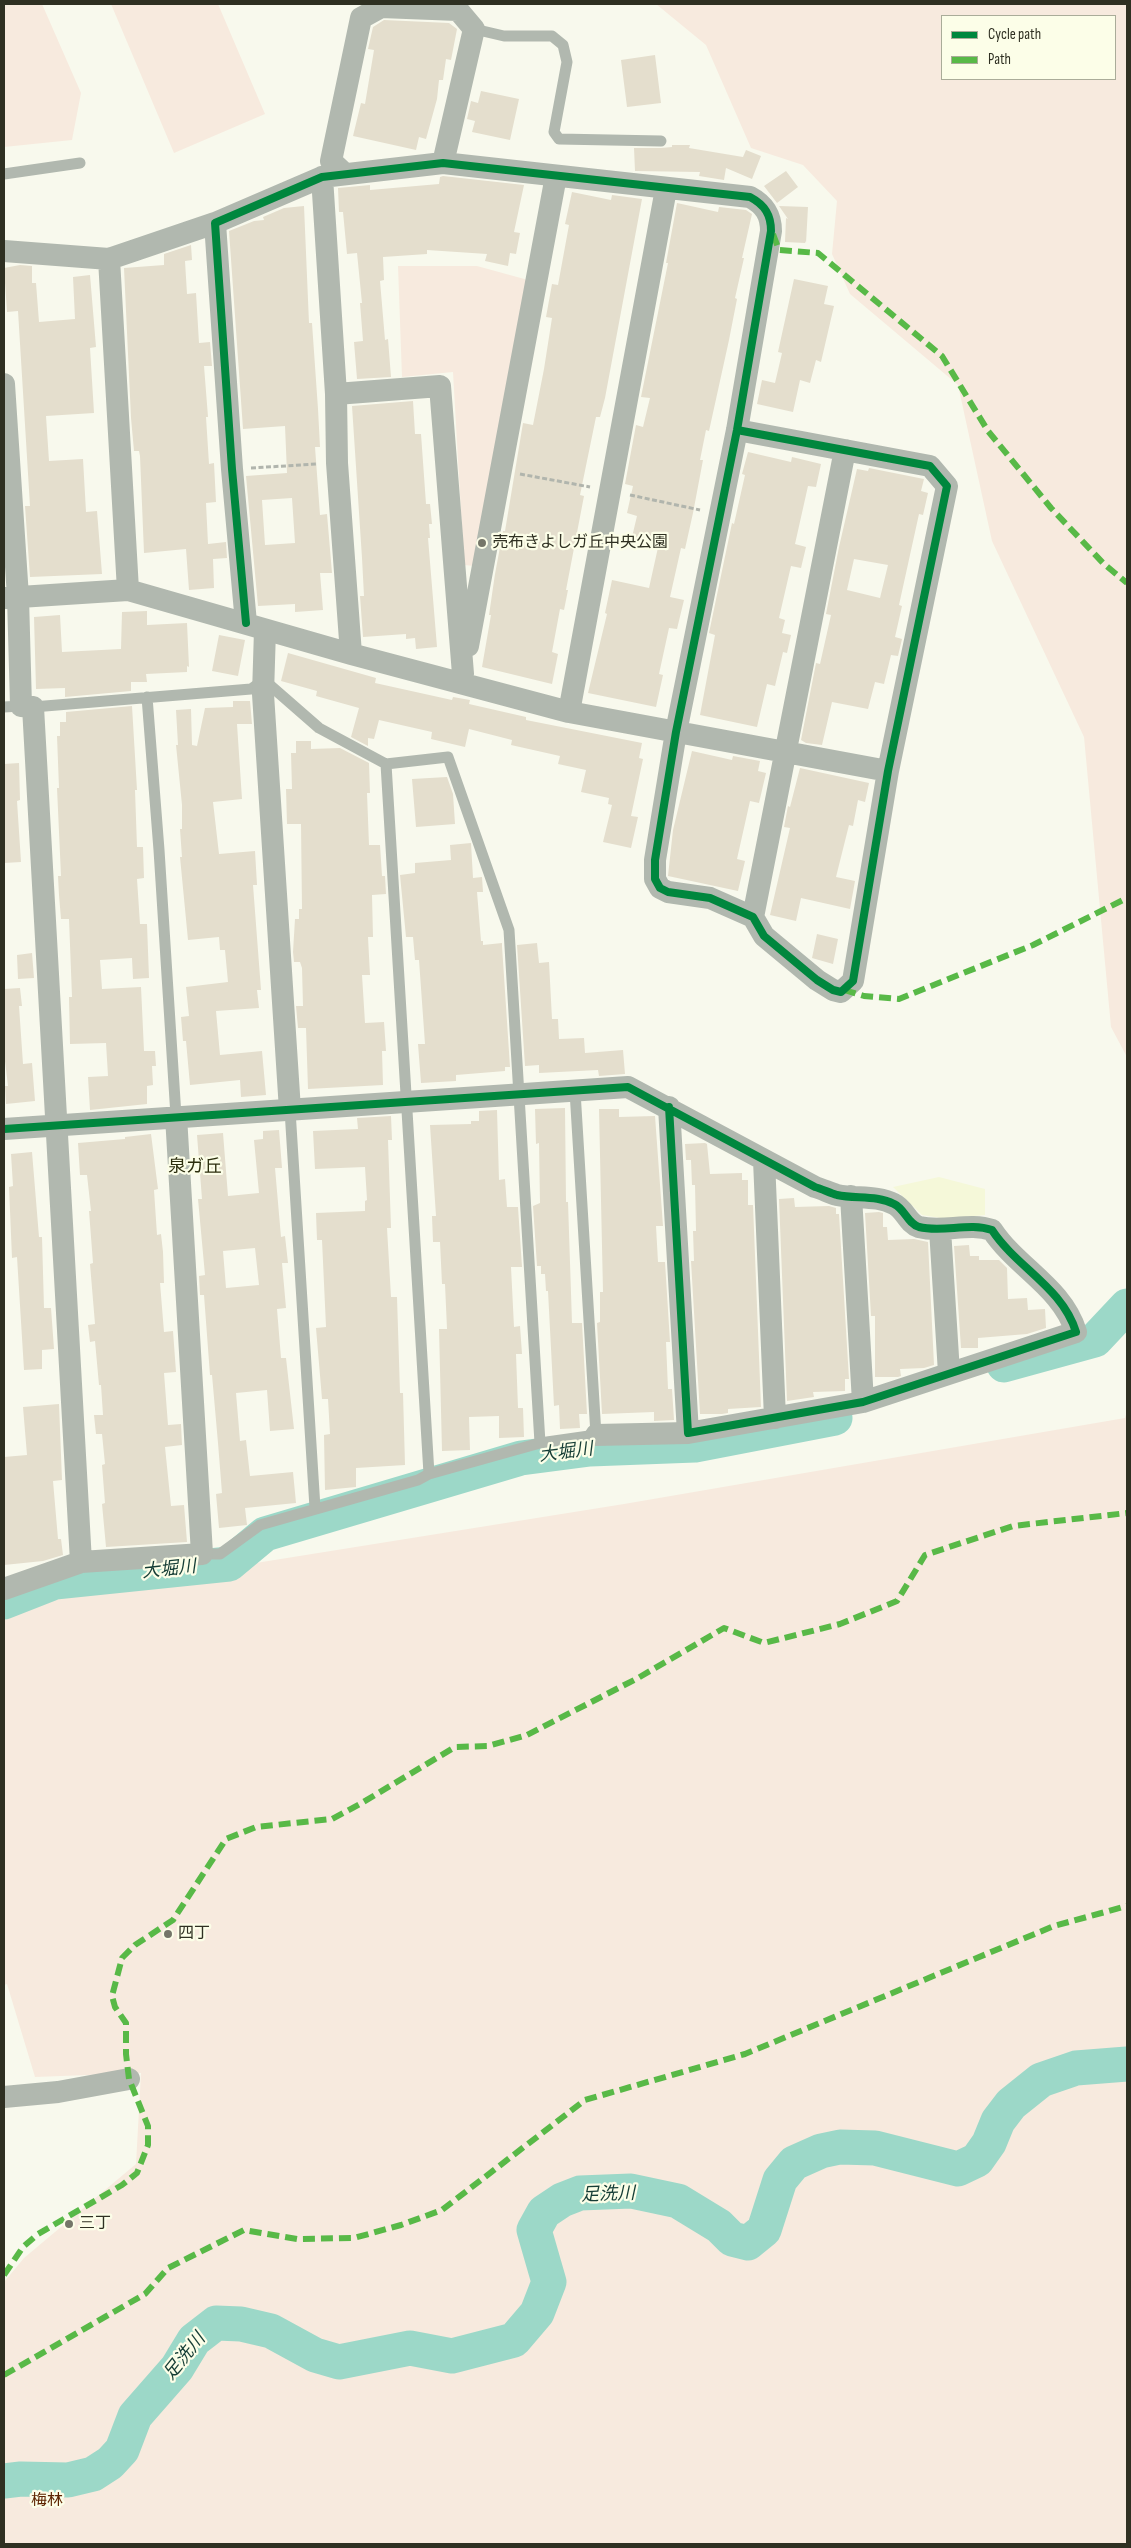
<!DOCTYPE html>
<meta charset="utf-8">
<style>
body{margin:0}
#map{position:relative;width:1131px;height:2548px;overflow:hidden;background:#f8f9ed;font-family:"Sofia Sans Condensed",sans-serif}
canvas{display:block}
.frame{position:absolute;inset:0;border:5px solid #2f3022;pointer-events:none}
.legend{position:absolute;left:941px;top:15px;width:175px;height:65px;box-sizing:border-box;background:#fcfee8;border:1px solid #aaac99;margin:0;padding:6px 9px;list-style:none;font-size:15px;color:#2f3022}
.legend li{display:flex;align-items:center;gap:10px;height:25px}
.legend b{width:25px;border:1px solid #aaac99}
</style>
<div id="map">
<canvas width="1131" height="2548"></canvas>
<div class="frame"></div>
<ul class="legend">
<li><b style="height:6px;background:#00873e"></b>Cycle path</li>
<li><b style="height:6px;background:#58b947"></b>Path</li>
</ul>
</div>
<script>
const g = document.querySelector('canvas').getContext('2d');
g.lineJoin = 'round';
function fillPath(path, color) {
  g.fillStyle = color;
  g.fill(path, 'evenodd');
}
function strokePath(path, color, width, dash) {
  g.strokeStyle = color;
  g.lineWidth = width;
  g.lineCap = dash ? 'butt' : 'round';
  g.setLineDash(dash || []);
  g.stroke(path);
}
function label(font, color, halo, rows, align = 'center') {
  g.font = font + ' "Sofia Sans Condensed","Noto Sans JP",sans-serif';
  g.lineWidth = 4.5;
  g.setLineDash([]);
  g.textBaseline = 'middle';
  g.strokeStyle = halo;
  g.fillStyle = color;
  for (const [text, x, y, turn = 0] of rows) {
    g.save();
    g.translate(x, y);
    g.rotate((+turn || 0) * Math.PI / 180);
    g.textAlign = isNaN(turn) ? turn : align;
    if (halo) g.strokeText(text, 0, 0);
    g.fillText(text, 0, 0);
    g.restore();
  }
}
const built = new Path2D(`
 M939 1177 985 1189V1215L946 1219 922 1215 893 1187Z`);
const green = new Path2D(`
 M4 4H42L81 93 72 140 4 147Z
 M111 4H218L265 114 174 153Z
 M656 4H1127V1057L1111 1027 1084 737 992 541 958 385 850 294 832 254 837 201 803 165 751 148 706 45ZM942 16H1115V79H942Z
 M398 266H477L528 280 475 566 464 565 453 372 402 377Z
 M1127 1411V2544H4V2282L24 2258 136 2164 141 2073 35 2077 7 1984 4 1985V1614L81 1591 624 1504 1125 1418Z`);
const river = new Path2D(`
 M1004 1365 1095 1340 1127 1306
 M4 1602 55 1582 229 1564 265 1534 521 1458 590 1449 695 1445 835 1418
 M4 2481 21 2479 68 2480 93 2474 110 2463 122 2450 135 2416 177 2368 194 2340 216 2323 241 2324 271 2331 315 2355 339 2362 410 2348 452 2356 514 2340 537 2313 549 2282 534 2230 544 2212 562 2200 580 2193 631 2191 678 2201 719 2226 732 2239 748 2243 764 2230 780 2180 794 2163 821 2151 840 2147 875 2148 958 2169 977 2160 989 2143 998 2121 1011 2104 1041 2080 1076 2068 1127 2064`);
const building = new Path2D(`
 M384 20 449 23 457 29 451 60 446 59 443 80H439L437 99 426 139 419 137 416 150 353 136 361 103 365 104 374 50 368 49 373 27Z
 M655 55 661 103 627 107 621 60Z
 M481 91 519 99 510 140 472 132 475 121 467 119 471 101 478 103Z
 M672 145H690L689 148 743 157 746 150 761 156 752 179 726 168 724 180 699 176 700 172 635 171 634 148H661L672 147Z
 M786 171 798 187 777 203 764 186Z
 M443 176 524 185 514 232 520 233 516 254 510 253 508 266 485 261 487 254 427 250V254L383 257 384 280 380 281 385 340 388 339 391 377 357 379 354 342 363 341 360 303H362L357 253 347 254 343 212H339L338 188 370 185V190L439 184 440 177Z
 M572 192 611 200 612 195 642 199 605 398 600 417H596L580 495 584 496 566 590H568L564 610 560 609 552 652 558 654 552 684 482 667 491 615H489L495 574 503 531H505L523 423 533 425 544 369 552 318 546 317 552 284 558 285 569 225 565 224Z
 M677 203 718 212 719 207 746 210 752 214 742 258H744L735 298 737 299 729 340 709 431 706 430 700 460H703L693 513 685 549 681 548 670 597 684 600 677 629 669 628 659 674 663 675 656 707 588 693 607 614 605 613 612 580 649 588 659 543 632 537 637 516 627 513 633 486 625 484 636 425 643 427 650 398 641 397 668 263H666Z
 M304 206 309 323H312L318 409 320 447H315L320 515 327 514 332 573H320L323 610 295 612V604L258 606 246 476 287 473 285 426 243 429 229 231 254 221 264 220 263 217 284 208ZM292 498 295 543 265 545 262 500Z
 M779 206 808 207 806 243 805 241V243L785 242 786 218 788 219Z
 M191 245 192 260 185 261 187 294 196 293 199 343 210 342 212 366H204L208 417H206L209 464 214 463 216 502 206 503 208 544 226 542 227 558 213 559 214 588 189 590 186 549 144 553 140 456 139 451H134L131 418 124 268 164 265V254Z
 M20 265 32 266V283H36L39 322 75 319 73 277 90 275 96 347 90 348 94 413 46 416 49 461 83 459 86 512 97 511 102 574 30 577 25 506H30L18 311 7 312 4 268Z
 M794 279 828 286 824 304 834 306 821 362 816 360 810 383 800 380 793 412 757 404 762 380 775 383 782 353 778 352Z
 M413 401 415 434H421L426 504H430L432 524H429L430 538H428L437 647 416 649 415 638 406 639V634L363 637 360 596H364L362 558 352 406Z
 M748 452 791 462 792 457 821 464 816 487 808 486 795 544 806 547 801 568 791 566 779 618 785 620 782 633 791 635 787 653 783 652 775 686 767 684 757 727 700 715 715 635 709 633 732 523 734 524 745 475 742 474Z
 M869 468 924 479 921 491 928 493 923 515 919 514 899 605 902 606 895 637 902 639 898 656 891 655 884 684 875 682 868 709 832 702 822 745 806 743 801 740 816 663 820 664 831 615 826 614 839 547 857 469 868 471ZM854 559 888 565 880 598 847 590Z
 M147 611V625L187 623 189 667 187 666V672L146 674 147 682H131V691L65 697V688L36 689 34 617 60 615 62 652 121 649 122 612Z
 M219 635 245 640 238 676 212 671Z
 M288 653 376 678 375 683 452 700 453 697 470 700 469 704 526 717V720L642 743 639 758 643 759 631 816 638 817 631 848 603 842 612 805 608 804 609 798 581 792 586 770 558 764 560 756 511 745 512 740 469 729 465 747 431 739 432 732 379 720 374 739 368 738V746L351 737 359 708 316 696 317 691 281 681Z
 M233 701H250L252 724H237L242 799 213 802 219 854 255 851 257 885H253L261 990H257L259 1008 216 1011 220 1055 262 1051 266 1095 241 1097 240 1080 190 1085 186 1041H183L181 1017 189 1016 186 987 228 982 225 950H220L219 937 188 940 180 857H182L180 829H182V805L176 745H178L176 710 191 709 192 745 197 746 205 708 233 707Z
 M132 706 137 790H135L137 847H143L144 878 137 879 140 924H147L149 978 133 979 132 958 100 960 102 989 141 987 144 1051H155L156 1066H152L153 1085 147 1086V1104L90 1110 88 1077 108 1076 106 1043 70 1044 69 997H72L69 919H61L59 895 58 876H61L57 788H59L57 736H60V722H66V712Z
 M296 741H311V749L340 748 369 763 370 793H367L369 845H380L382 876H385L386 894 372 895 373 937H368L370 975H362L365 1023 384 1022 386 1051H382L383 1085 308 1089 306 1028H298L296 1006H303L302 968 300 962H294L293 952 295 919H299V909H302L301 824H287L286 789H292L291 753H296Z
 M692 751 732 760 733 756 760 761 758 771 766 773 759 803 750 801 737 859 745 861 738 891 668 876 673 830Z
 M19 763 20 800 17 801 21 862 4 863V764Z
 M800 768 869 783 865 802 858 800 853 826 849 825 836 877 855 881 850 909 801 898 796 921 770 915 790 828 784 827 788 806 790 807Z
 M447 777 453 794 455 824 416 827 412 779Z
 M471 843 473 878 482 877 483 892H477L481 941H483V945L502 943V946L510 1067H505V1071L456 1075V1081L421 1083 418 1044H425L419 960H415L413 937H406L400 875 415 873V863L451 860 450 845Z
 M817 934 838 939 833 964 812 958Z
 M537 943 539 963 549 962 552 1019H558L559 1039 584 1038 585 1053 623 1050 625 1074 599 1076 598 1070 539 1073V1065L525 1066 517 945Z
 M32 953 34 978 18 979 17 955Z
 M20 988 22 1006H19L23 1064 32 1063 35 1101 6 1104 5 1086H8L4 1053V989Z
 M565 1108 566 1202H568L572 1323H582L587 1414H579L580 1428 560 1429 559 1405 554 1406 548 1291H546L545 1274H541V1266H537L533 1206 540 1203 539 1143 536 1144 535 1109Z
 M599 1109H619V1117L655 1116 663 1226H656L658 1262H665L670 1342H666L668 1389H672L674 1420 654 1421V1412L602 1414 597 1323 600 1322V1292H603Z
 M497 1110 499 1180 505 1179 507 1207H518L522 1267H511L514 1327 520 1326 522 1354H516L518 1408H523L524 1437 499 1438V1416L469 1417 470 1450 442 1451 439 1329H447L445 1284H442L440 1242H433L432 1216H436L430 1125 471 1124V1121H479V1111Z
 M391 1116 392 1140H388L391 1228H387L391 1297H397L400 1393H403L405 1465 356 1468V1487L325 1490 324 1435 330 1434 328 1399H322L316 1328 326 1327 322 1240H317L316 1213 365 1211V1201L367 1200 365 1167 315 1169 313 1131 358 1129 357 1118Z
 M279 1130 282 1168H275L281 1237 285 1236 288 1263H282L286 1308 277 1309 281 1358H286L294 1429 270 1431 267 1390 236 1393 240 1441 246 1440 250 1476 293 1472 296 1503 245 1508 247 1525 219 1528 216 1494 222 1493 218 1443 212 1375H210L204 1295H200L199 1276 205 1275 198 1199H202L197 1135 223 1133 228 1196 259 1193 254 1140 263 1139V1131ZM255 1248 259 1285 226 1288 223 1251Z
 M151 1134 158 1189 154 1190 157 1235 161 1234 163 1252 164 1283H160L164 1332 173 1331 176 1372 164 1373 168 1425 181 1424 182 1445 165 1447 171 1506 184 1505 187 1542 106 1547 102 1504 105 1503 102 1465 105 1464 102 1434H96L94 1415H103L101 1385H99L95 1341 90 1342 88 1325 95 1324 90 1264 93 1263 89 1211H91L87 1175H80L78 1143 125 1139V1137Z
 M705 1143 707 1144 710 1174 742 1173V1180H748V1205H753L761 1407 728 1409V1413L722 1414H700L691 1261H694L693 1231H696L695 1185H692L691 1160H686L685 1144Z
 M32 1152 39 1237H42L44 1308H51L54 1349 42 1350V1369L24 1370 17 1257 12 1258 9 1187 13 1186 11 1154Z
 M794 1198 795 1207 829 1206 836 1208V1214H839L849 1379H845V1391L813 1392 814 1397 787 1401 779 1199Z
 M879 1212 883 1213V1227H887L888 1240 914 1239 928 1242 934 1365 924 1368 900 1369 901 1376 898 1377H875V1316H871L865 1213Z
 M969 1245 970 1256H979V1260H999L1007 1268 1008 1299 1027 1298 1028 1310 1045 1309 1046 1328 1027 1334 978 1338V1348H961L954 1246Z
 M59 1404 62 1480 53 1481 58 1539H61L63 1555 43 1561 4 1565V1457L27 1455 23 1407Z`);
const path = new Path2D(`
 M251 468 317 464
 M520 474 590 487
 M630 495 700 510`);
const lane = new Path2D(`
 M474 29 504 36H552L563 45 567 62 554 132 559 139 661 141
 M4 174 80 163
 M147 697 159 850 176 1116
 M4 707 21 706
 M33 707 251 689 264 680 319 728 386 764 429 1474 418 1480 260 1525 220 1554H202
 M386 764 448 757 509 930 540 1443
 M290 1110 315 1508
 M429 1474 540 1443 596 1435 575 1091`);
const street = new Path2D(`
 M344 173 331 161 361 18 381 7 458 10 474 29 443 163
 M322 177 336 394 440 386 463 674
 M4 251 109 259 128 590
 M109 259 215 223
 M4 384 18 597 21 706 33 707 81 1562 202 1554 176 1116
 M336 394 337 463 351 654
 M4 598 128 590 351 654 569 712 888 771
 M246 623 232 469 215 223 322 177 443 163 750 197C765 205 771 215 771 231L737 430 676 732 655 860V879L660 888 668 892 710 898 753 917 764 936 817 980 833 990 841 992 853 981 888 771 947 486 930 466 737 430
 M265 630 263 694 290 1110
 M468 646 556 176
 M569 712 666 189
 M753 917 845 450
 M4 1129 628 1087 815 1187C822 1189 830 1193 837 1195 856 1199 877 1195 894 1204 905 1209 907 1223 919 1227 943 1233 969 1222 992 1230 1017 1268 1062 1287 1076 1332L863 1402 688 1433 669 1107
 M764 1160 775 1418
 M851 1196 863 1402
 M940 1229 949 1373
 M596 1435 688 1433
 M4 1589 81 1562
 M4 2097 58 2092 129 2079`);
const quiet = new Path2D(`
 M773 234 779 250 818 253 942 356 988 431 1051 508 1104 564 1127 583
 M844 990 864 996 899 999 1033 945 1127 898
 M4 2275 23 2247 38 2234 122 2185 137 2173 148 2145V2126L129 2079 126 2054V2023L115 2007 112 1996 122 1958 135 1945 173 1920 226 1839 256 1827 332 1819 360 1804 455 1747 488 1746 527 1735 638 1678 724 1628 764 1643 840 1624 897 1601 925 1555 1013 1526 1127 1513
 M4 2375 145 2294 168 2268 244 2230 297 2239 354 2238 401 2225 442 2210 585 2100 745 2054 1054 1926 1127 1906`);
const cycleway = new Path2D(`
 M246 623 232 469 215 223 322 177 443 163 750 197C765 205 771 215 771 231L737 430 676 732 655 860V879L660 888 668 892 710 898 753 917 764 936 817 980 833 990 841 992 853 981 888 771 947 486 930 466 737 430
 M4 1129 628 1087 815 1187C822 1189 830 1193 837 1195 856 1199 877 1195 894 1204 905 1209 907 1223 919 1227 943 1233 969 1222 992 1230 1017 1268 1062 1287 1076 1332L863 1402 688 1433 669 1107`);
const markers = [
 [482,543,5,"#757669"],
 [168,1934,5,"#757669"],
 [69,2224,5,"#757669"]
];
const poiNames = [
 ["売布きよしガ丘中央公園",492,543],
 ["四丁",178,1934],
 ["三丁",79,2224]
];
const parkNames = [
 ["梅林",47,2501]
];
const neighbourhoodNames = [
 ["泉ガ丘",195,1167]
];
const waterNames = [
 ["大堀川",566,1453,-7],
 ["大堀川",169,1570,-6],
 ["足洗川",608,2195,-2],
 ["足洗川",185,2357,-51]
];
fillPath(built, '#f5f8d9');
fillPath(green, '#f7eade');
strokePath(river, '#9cd8c8', 35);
fillPath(building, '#e4decd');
strokePath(path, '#b1b5ad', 3, [5, 2.5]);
strokePath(lane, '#b1b8af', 11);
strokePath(street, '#b1b8af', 22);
strokePath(quiet, '#58b947', 6, [12, 6]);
strokePath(cycleway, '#00873e', 8);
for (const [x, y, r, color] of markers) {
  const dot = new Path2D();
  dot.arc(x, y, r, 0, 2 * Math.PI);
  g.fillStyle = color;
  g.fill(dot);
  strokePath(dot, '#fcfee8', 2);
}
label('16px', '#2f3022', '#fcfee8', poiNames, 'left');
label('16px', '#5e2502', '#fcfee8', parkNames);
label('18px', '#2c2e0e', '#fcfee8', neighbourhoodNames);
label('italic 18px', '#153d35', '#fcfee8', waterNames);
</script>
